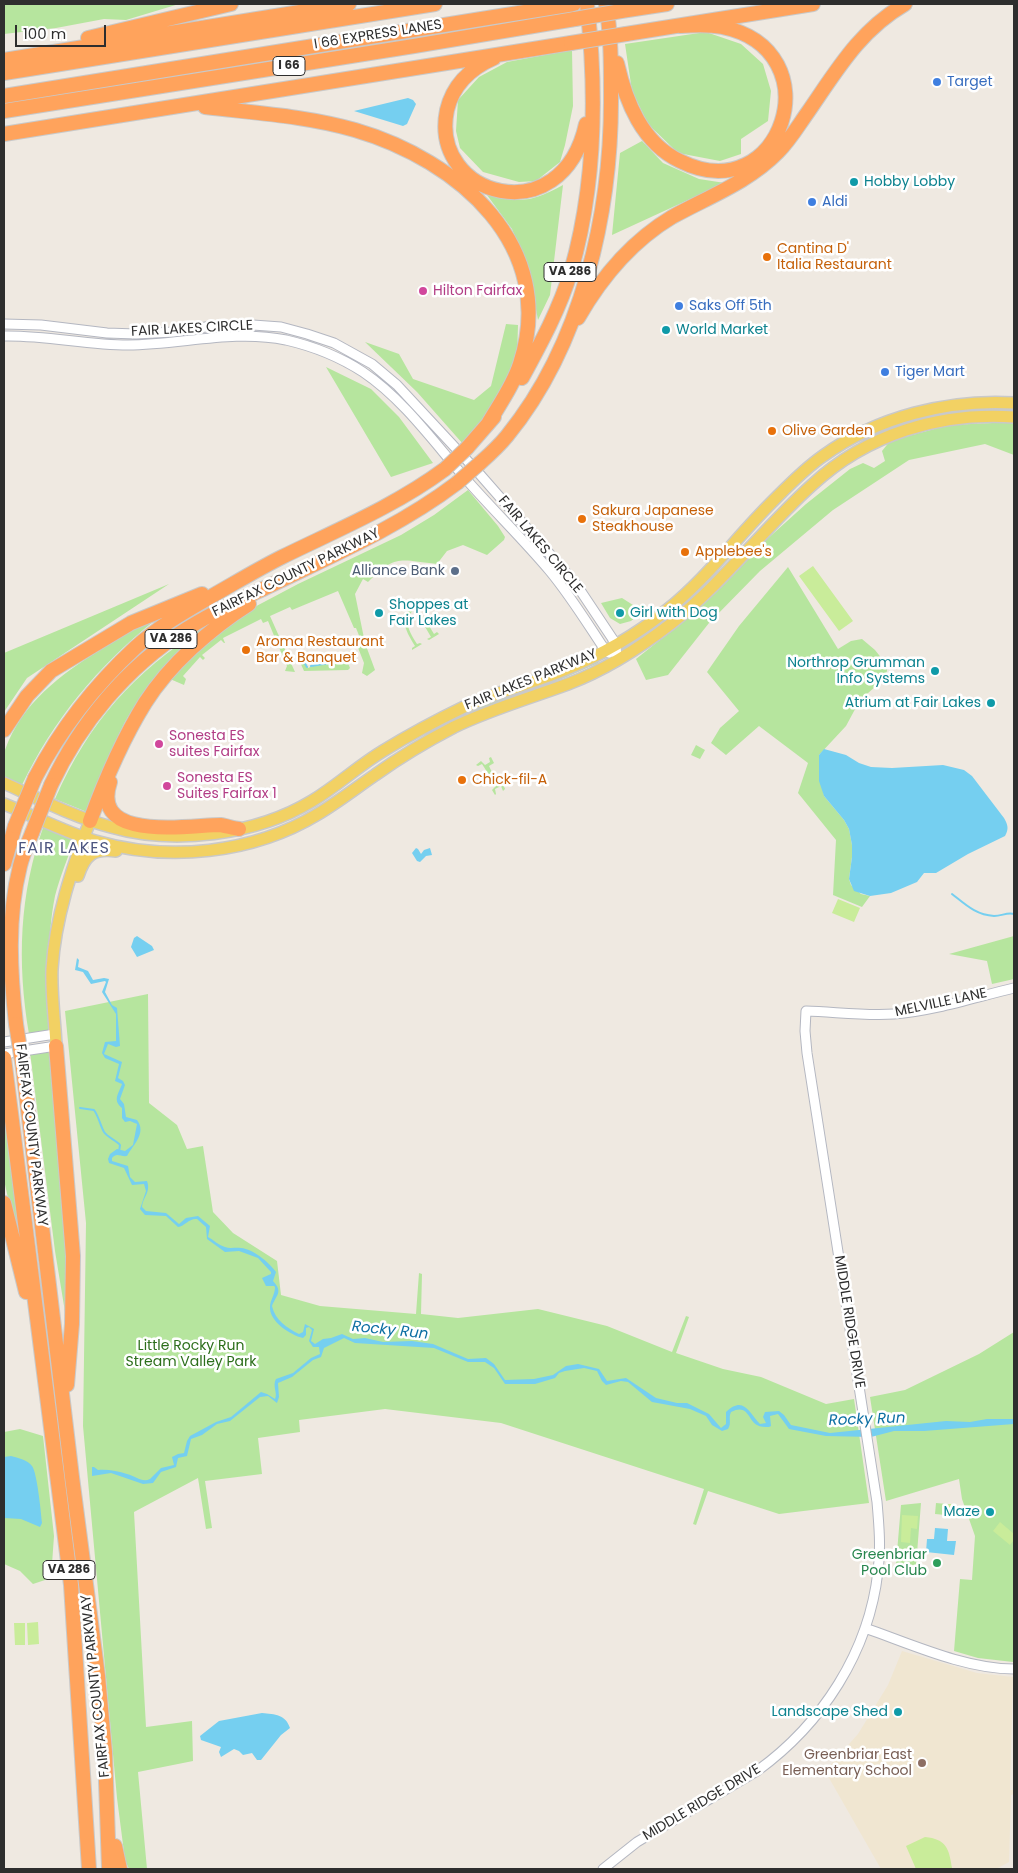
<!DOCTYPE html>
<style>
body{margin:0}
#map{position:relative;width:1018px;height:1873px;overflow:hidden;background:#efe9e1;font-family:Poppins,sans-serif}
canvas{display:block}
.frame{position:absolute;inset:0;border:5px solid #2e2e2e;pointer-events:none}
.scale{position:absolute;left:15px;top:25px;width:91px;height:22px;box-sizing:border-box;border:2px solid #2e2e2e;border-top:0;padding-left:6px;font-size:15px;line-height:18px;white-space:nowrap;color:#2e2e2e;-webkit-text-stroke:4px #fff;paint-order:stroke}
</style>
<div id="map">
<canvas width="1018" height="1873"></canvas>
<div class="frame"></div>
<div class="scale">100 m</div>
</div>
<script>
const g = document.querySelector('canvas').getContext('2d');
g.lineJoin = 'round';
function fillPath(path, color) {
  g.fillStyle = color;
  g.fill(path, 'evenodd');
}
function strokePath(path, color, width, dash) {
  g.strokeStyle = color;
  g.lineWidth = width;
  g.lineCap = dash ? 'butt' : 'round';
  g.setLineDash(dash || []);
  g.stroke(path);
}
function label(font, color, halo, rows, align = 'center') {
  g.font = font + ' Poppins,sans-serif';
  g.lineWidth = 5;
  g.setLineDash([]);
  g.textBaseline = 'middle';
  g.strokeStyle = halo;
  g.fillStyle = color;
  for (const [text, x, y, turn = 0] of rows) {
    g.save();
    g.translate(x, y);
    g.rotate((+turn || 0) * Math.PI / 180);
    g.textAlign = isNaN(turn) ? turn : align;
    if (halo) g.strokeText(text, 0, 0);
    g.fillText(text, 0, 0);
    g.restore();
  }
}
const education = new Path2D(`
 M902 1651 977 1673 1013 1677 1010 1790H1014V1794L1011 1795 1009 1862 996 1869H881L825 1771 858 1734 888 1685Z`);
const green = new Path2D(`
 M4 4H179L126 20 104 19 56 28 4 34Z
 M706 32 741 44 763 64 771 91 768 121 741 139V154L720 161 678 153 648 124 632 91 625 44Z
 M572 50 573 106 565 145 560 162 536 181 519 182 483 172 460 148 456 131 458 100 479 77 507 62Z
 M642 141 663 163 699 179 725 183 612 235 620 153Z
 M563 185 550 295 538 320 529 272 512 229 487 195C523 202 530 203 563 185Z
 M506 324 518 325 517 359 490 414 463 444 417 392 365 342 399 354 413 379 474 400 491 386Z
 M326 367 371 389 399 417 433 463 391 477Z
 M1014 422V455L985 444 909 460 833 510 760 571 709 623 668 675 646 680 636 659 690 616 765 541 806 504 850 469 863 463 874 468 885 461 882 451 890 441 949 425Z
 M468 490 498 526 505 537 504 540 487 555 463 545 447 551 437 564C399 560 396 554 368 582L363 579 355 594 365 643 375 670 367 676 362 673 364 663 355 640 360 638 356 628H354L338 591 292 610 290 607 270 616 295 672 285 671 287 666 278 645 273 646 277 643 268 621 263 623 261 619 223 638 225 643H224L221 640 202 655 205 658 203 660 200 657 183 676 186 679 184 685 170 679 193 654 247 611 298 584 401 535 434 515Z
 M788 567 838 649 851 641 862 639 875 650 887 665V671L883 680 860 700 846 726 819 755 824 796 844 820 849 829 852 845V857L849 879 851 885 861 894 870 896 862 907 833 895 836 840 798 793 808 763 759 726 726 755 711 743 720 728 739 711 707 672 739 626Z
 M169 584 27 678 4 712V653Z
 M418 598 423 607 420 605C401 617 407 628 417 644L420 643 422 644 412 650V648L415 646C404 628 398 617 418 603Z
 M622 598 633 605H641L648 608 631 621 620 624 610 618 601 603Z
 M423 616 434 634 437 632 439 634 429 640 427 639 431 637 424 625 420 626 418 625 419 619Z
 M154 621C98 666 53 720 22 785L4 777C4 769 2 758 5 750 22 703 60 675 100 650 117 638 134 627 154 621Z
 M204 627C177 654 142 690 124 724 109 752 99 783 87 812L55 799C90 720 133 674 204 627Z
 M342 654 345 656 350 668 348 670 304 671 300 662 304 659 308 668Z
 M597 660 599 661 598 663 564 678 524 692 424 737 425 735 505 695Z
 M696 745 705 750 700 759 691 755Z
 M491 757 494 763 489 766 498 785 503 784 505 789 503 791 501 786 495 789 496 794 495 795 492 790 496 786 482 764 478 766 476 765 481 761 485 765 490 762 489 758Z
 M44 825 75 838C68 857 60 877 55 896 46 940 50 986 51 1030L29 1034C17 962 19 894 44 825Z
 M1014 936V979L992 984 987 961 949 954Z
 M148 994 149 1103 177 1125 187 1149 203 1146 213 1212 233 1233 277 1261 281 1295 320 1306 416 1314 419 1273 422 1274 421 1314 458 1318 538 1309 607 1326 672 1352 686 1316 689 1317 676 1353 723 1369 761 1377 826 1404 854 1399 869 1503 779 1514 708 1491 696 1525 693 1524 704 1489 501 1423 385 1409 299 1420 300 1432 258 1438 262 1474 205 1481 212 1528 206 1529 198 1478 134 1512 146 1727 192 1721 193 1761 138 1772 147 1869H129L125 1860 117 1798 83 1426 86 1223 65 1011Z
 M50 1050 67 1222V1324L55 1251 30 1052Z
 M4 1114 24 1270 4 1180Z
 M1014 1332V1619L1013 1662 978 1658 954 1651 960 1579 972 1580 975 1536 962 1499 959 1479 886 1501 870 1397 905 1390 979 1354Z
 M20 1429 43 1436 54 1536 51 1578 33 1584 20 1571 4 1564V1432Z
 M921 1503 916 1566 896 1564 901 1505Z
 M936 1503 947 1504 946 1515 935 1514Z`);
const pitch = new Path2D(`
 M813 566 853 621 839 631 799 576Z
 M838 899 860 908 854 922 832 913Z
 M947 1504H956L955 1516 946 1515Z
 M902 1515 918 1516 917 1529 911 1528 910 1543 901 1542Z
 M1000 1522 1014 1534V1540L1010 1545 993 1531Z
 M38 1622 39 1644 28 1645 27 1623Z
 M25 1623V1645H15L14 1623Z
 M925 1837C946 1839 949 1848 952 1868L947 1869H916L906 1846Z`);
const water = new Path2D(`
 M408 98 413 100 416 104 407 124 403 126 354 111Z
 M824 749 846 755 859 763 871 767 892 768 943 765 964 770 972 776 1004 818C1008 825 1009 829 1005 836L968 854 936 873H924L917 882 891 893 870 896 854 891 849 879 852 857V845L849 829 844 820 824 796 819 781V755Z
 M416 848 418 849 421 854 424 850 430 848 432 855 426 856 420 862 417 861 412 853Z
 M137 936 152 946 154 950 137 957 131 947 134 938Z
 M77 958 79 960 78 967 88 971 93 980 104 978 109 979 105 992 112 1005 117 1008 120 1046 116 1047 108 1044 104 1054 122 1062 118 1078 123 1081 125 1085 120 1099 124 1104 126 1117 137 1120C147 1133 133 1145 127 1156 120 1157 117 1152 112 1158V1161L128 1166 130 1177 135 1182 147 1181C151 1192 143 1197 142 1207L146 1211 166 1213 179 1224 186 1218 198 1216 210 1226 208 1237C214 1240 218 1245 225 1247 230 1249 235 1247 241 1248 253 1249 269 1262 276 1272L273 1281C283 1292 277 1294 272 1306 275 1320 287 1328 299 1334L303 1332 305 1324 314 1329 311 1341 315 1344 323 1339 331 1338 342 1334 353 1339 365 1338 383 1342 412 1341 433 1344 468 1359 486 1358 494 1364 505 1380 534 1379 553 1375 566 1366 578 1364 599 1369 607 1381 626 1378 656 1398 677 1403H687L709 1414 721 1428 726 1424V1412C744 1395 749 1413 760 1424L766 1423 763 1417 765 1412 779 1411 784 1415 791 1425 830 1433 946 1421 970 1422 987 1419H1014V1424L924 1431H894L871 1437 826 1436 789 1429 778 1414 770 1416 771 1426 769 1427C765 1427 760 1427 757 1425 748 1420 748 1403 731 1412 728 1418 732 1423 728 1429L722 1431 712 1425 706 1416 690 1409 652 1402 628 1382 621 1381 606 1385 602 1381 597 1371 584 1368 565 1371 559 1373 555 1378 535 1384H505L494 1368 485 1362H468L434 1348 355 1343 344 1338 324 1348 321 1357 313 1360 292 1377 278 1383 279 1397 277 1403 268 1396 260 1397 230 1421 217 1424 202 1435 191 1439 187 1456 178 1458 176 1467 161 1472 153 1483 143 1484 111 1473 92 1476V1467H94L98 1470C107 1469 118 1471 127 1474 136 1476 142 1483 150 1479L161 1468 174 1465 172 1457 178 1454 184 1453 187 1441 190 1436 216 1422 231 1417 261 1392 267 1394 275 1399C278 1393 272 1386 276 1379L293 1373 311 1358 320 1354 319 1347H313L309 1341 312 1330 309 1327 306 1328V1335L303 1338C290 1335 269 1321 270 1307 270 1300 275 1295 275 1287L274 1286H266L262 1278 271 1274V1272L258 1258 239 1251 225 1252 207 1239 206 1227 197 1219C189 1218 185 1226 178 1227L166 1216 145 1215 140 1209 146 1191 144 1184 132 1185 124 1168 109 1163 108 1159 110 1154 117 1149 125 1151 133 1145 137 1124 130 1121 125 1122 122 1118V1108C112 1100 119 1093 122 1084L115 1081 119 1064 105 1058 102 1053 105 1042 116 1041V1014L102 992 106 982 105 981 91 984 83 972 75 970Z
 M11 1456C18 1458 28 1460 32 1466 37 1472 41 1512 42 1523L40 1527 21 1519 4 1518V1457Z
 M935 1528 948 1529 947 1541H956L954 1555 926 1552 927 1539H934Z
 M262 1713C275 1714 286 1715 290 1728L281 1735 261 1760H257L252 1753 243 1755 239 1751 234 1749 221 1757 219 1752 221 1747 201 1740 200 1736 219 1721Z`);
const stream = new Path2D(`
 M302 659 307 667
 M311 666 336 662
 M952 894C966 905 976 915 994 916 1002 916 1007 912 1014 914
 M80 1108 94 1110C99 1117 100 1125 104 1132 108 1138 116 1140 120 1145L119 1152`);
const minor = new Path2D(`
 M4 324 41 325 107 333 136 334 173 332 212 326 253 325 281 327 307 334 334 343 372 364 397 385 476 470 576 584 616 644 617 660
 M4 336C46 335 86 345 128 345 181 345 233 329 286 340 312 346 340 357 363 372 403 399 433 441 465 478 492 509 522 538 549 570 570 595 587 623 605 650L609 653
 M4 1042 55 1034
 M4 1054 56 1046
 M865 1628C911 1644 965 1669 1014 1669
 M603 1869 637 1842 757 1771C822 1724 869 1652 878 1571 881 1548 879 1525 877 1502L807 1053 805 1031 806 1011C836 1012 865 1016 894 1014 934 1011 976 997 1014 988`);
const major = new Path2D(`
 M4 783C39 799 74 817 111 827 174 845 256 835 312 801 337 786 358 766 383 751 409 735 437 720 464 707 496 692 530 684 562 671 599 656 635 636 667 610 706 579 736 538 771 503 787 487 804 469 823 456 877 417 948 399 1014 403
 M4 804C34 816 64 832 95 841 168 862 252 854 318 814 338 802 356 788 375 775 400 757 427 741 454 727 491 709 530 698 568 684 605 670 641 647 672 623 724 582 763 529 812 485 867 434 940 412 1014 417
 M78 876C85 855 93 848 116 851
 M56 1046C55 1021 51 995 52 969 55 918 72 868 90 821`);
const highway = new Path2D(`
 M621 11 667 4
 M626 34 813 4
 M88 38 231 4
 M494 58C471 68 453 85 447 110 429 197 562 234 586 124
 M4 60 349 4
 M617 63C626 102 642 143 680 161 782 212 835 50 722 27 708 24 694 25 680 26
 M4 73 435 4
 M4 96 574 4
 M205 107C255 113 307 116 355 130 458 160 559 246 520 364 513 386 499 405 488 424
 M4 111 414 46 575 19
 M4 134 571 43
 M578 318C601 278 632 241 672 217 708 197 749 182 778 152 790 140 798 126 808 112 837 70 860 30 905 4
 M522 378C541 343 560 308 571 271 596 184 597 93 587 4
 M467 448 494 417
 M480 463C489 455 499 446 507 436 582 344 612 212 611 94 611 64 611 34 606 4
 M4 730 27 696 51 671 131 623 202 594
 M35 778C61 728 95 685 136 647 159 626 186 611 212 596 235 583 258 569 282 557 337 530 395 506 445 469
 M110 782C90 843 190 825 220 825 226 826 233 828 239 829
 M51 785C80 723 127 667 185 630 211 613 238 601 265 588 331 556 399 527 457 483
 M90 821C105 780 122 740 145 703 169 665 211 628 249 604
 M4 864 15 826
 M16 1024C10 971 7 918 20 866 23 854 28 843 32 833
 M56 1046 73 1256 72 1324 67 1385
 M4 1058 71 1585 89 1869
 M23 1068 72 1477 98 1676 105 1752 109 1869
 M4 1203 26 1292
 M115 1846 120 1869`);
const highwayBridge = new Path2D(`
 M575 19 621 11
 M571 43 626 34
 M445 469 467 448
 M457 483 480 463
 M15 826 35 778
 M32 833 51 785
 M16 1024 23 1068`);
const markers = [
 [937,82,5,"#3f7fe0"],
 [854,182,5,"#0f9aa8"],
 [812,202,5,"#3f7fe0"],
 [767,257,5,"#e8710a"],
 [423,291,5,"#d1479c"],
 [679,306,5,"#3f7fe0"],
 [666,330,5,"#0f9aa8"],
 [885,372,5,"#3f7fe0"],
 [772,431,5,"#e8710a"],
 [582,519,5,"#e8710a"],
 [685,552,5,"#e8710a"],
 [455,571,5,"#5c6f8a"],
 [379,613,5,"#0f9aa8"],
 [620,613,5,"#0f9aa8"],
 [246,650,5,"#e8710a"],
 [935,671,5,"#0f9aa8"],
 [991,703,5,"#0f9aa8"],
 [159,744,5,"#d1479c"],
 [462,780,5,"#e8710a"],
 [167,786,5,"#d1479c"],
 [990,1512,5,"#0f9aa8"],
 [937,1563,5,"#2e9e5b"],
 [898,1712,5,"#0f9aa8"],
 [922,1763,5,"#8d6e63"]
];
const shields = [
 [289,66,32],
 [570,272,52],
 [171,639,52],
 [69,1570,52]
];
const shieldNames = [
 ["I 66",289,66],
 ["VA 286",570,272],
 ["VA 286",171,639],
 ["VA 286",69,1570]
];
const streetNames = [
 ["I 66 EXPRESS LANES",378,35,-9],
 ["FAIR LAKES CIRCLE",192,329,-3],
 ["FAIR LAKES CIRCLE",540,545,50],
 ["FAIRFAX COUNTY PARKWAY",296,573,-26],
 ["FAIR LAKES PARKWAY",531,680,-22],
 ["MELVILLE LANE",941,1003,-12],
 ["FAIRFAX COUNTY PARKWAY",31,1135,83],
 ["MIDDLE RIDGE DRIVE",849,1322,81],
 ["FAIRFAX COUNTY PARKWAY",96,1686,-96],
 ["MIDDLE RIDGE DRIVE",702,1803,-31]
];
const shopNames = [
 ["Target",947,82],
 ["Aldi",822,202],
 ["Saks Off 5th",689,306],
 ["Tiger Mart",895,372]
];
const cultureNames = [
 ["Hobby Lobby",864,182],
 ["World Market",676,330],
 ["Shoppes at",389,605],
 ["Fair Lakes",389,621],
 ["Girl with Dog",630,613],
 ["Northrop Grumman",925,663,"right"],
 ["Info Systems",925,679,"right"],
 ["Atrium at Fair Lakes",981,703,"right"],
 ["Maze",980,1512,"right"],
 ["Landscape Shed",888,1712,"right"]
];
const foodNames = [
 ["Cantina D'",777,249],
 ["Italia Restaurant",777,265],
 ["Olive Garden",782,431],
 ["Sakura Japanese",592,511],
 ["Steakhouse",592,527],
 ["Applebee's",695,552],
 ["Aroma Restaurant",256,642],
 ["Bar & Banquet",256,658],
 ["Chick-fil-A",472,780]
];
const hotelNames = [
 ["Hilton Fairfax",433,291],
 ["Sonesta ES",169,736],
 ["suites Fairfax",169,752],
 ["Sonesta ES",177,778],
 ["Suites Fairfax 1",177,794]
];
const serviceNames = [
 ["Alliance Bank",445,571]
];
const parkNames = [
 ["Little Rocky Run",191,1346],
 ["Stream Valley Park",191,1362]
];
const leisureNames = [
 ["Greenbriar",927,1555],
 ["Pool Club",927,1571]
];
const educationNames = [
 ["Greenbriar East",912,1755],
 ["Elementary School",912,1771]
];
const waterNames = [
 ["Rocky Run",390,1331,6],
 ["Rocky Run",867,1420,-2]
];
const quarterNames = [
 ["FAIR LAKES",64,849]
];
fillPath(education, '#f0e6d1');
fillPath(green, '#b6e59e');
fillPath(pitch, '#c9ec9a');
fillPath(water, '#75cff0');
strokePath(stream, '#75cff0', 2);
strokePath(minor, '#b4b7c1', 11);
strokePath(major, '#c9c9c9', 14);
strokePath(highway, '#c9c9c9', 16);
strokePath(minor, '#fff', 9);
strokePath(major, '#f2d163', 11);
strokePath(highway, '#ffa35c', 14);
strokePath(highwayBridge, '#c9c9c9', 16, []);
strokePath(highwayBridge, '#ffa35c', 14);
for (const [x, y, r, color] of markers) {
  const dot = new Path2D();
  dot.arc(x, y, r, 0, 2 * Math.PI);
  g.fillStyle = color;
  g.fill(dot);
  strokePath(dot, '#fff', 2);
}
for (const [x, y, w] of shields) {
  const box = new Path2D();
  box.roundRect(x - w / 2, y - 9.5, w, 19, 4);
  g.fillStyle = '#fff';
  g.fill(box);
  strokePath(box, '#2e2e2e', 1);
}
label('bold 12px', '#2e2e2e', null, shieldNames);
label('14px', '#2e2e2e', '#fff', streetNames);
label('14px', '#366cbe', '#fff', shopNames, 'left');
label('14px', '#0d838f', '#fff', cultureNames, 'left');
label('14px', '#c56008', '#fff', foodNames, 'left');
label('14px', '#b23c85', '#fff', hotelNames, 'left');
label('14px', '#4e5e75', '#fff', serviceNames, 'right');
label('14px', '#2c6e1b', '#fff', parkNames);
label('14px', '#27864d', '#fff', leisureNames, 'right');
label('14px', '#785e54', '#fff', educationNames, 'right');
label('italic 15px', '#0d6fa3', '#fff', waterNames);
g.letterSpacing = '1px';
label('16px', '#4d5680', '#fff', quarterNames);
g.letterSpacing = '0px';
</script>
